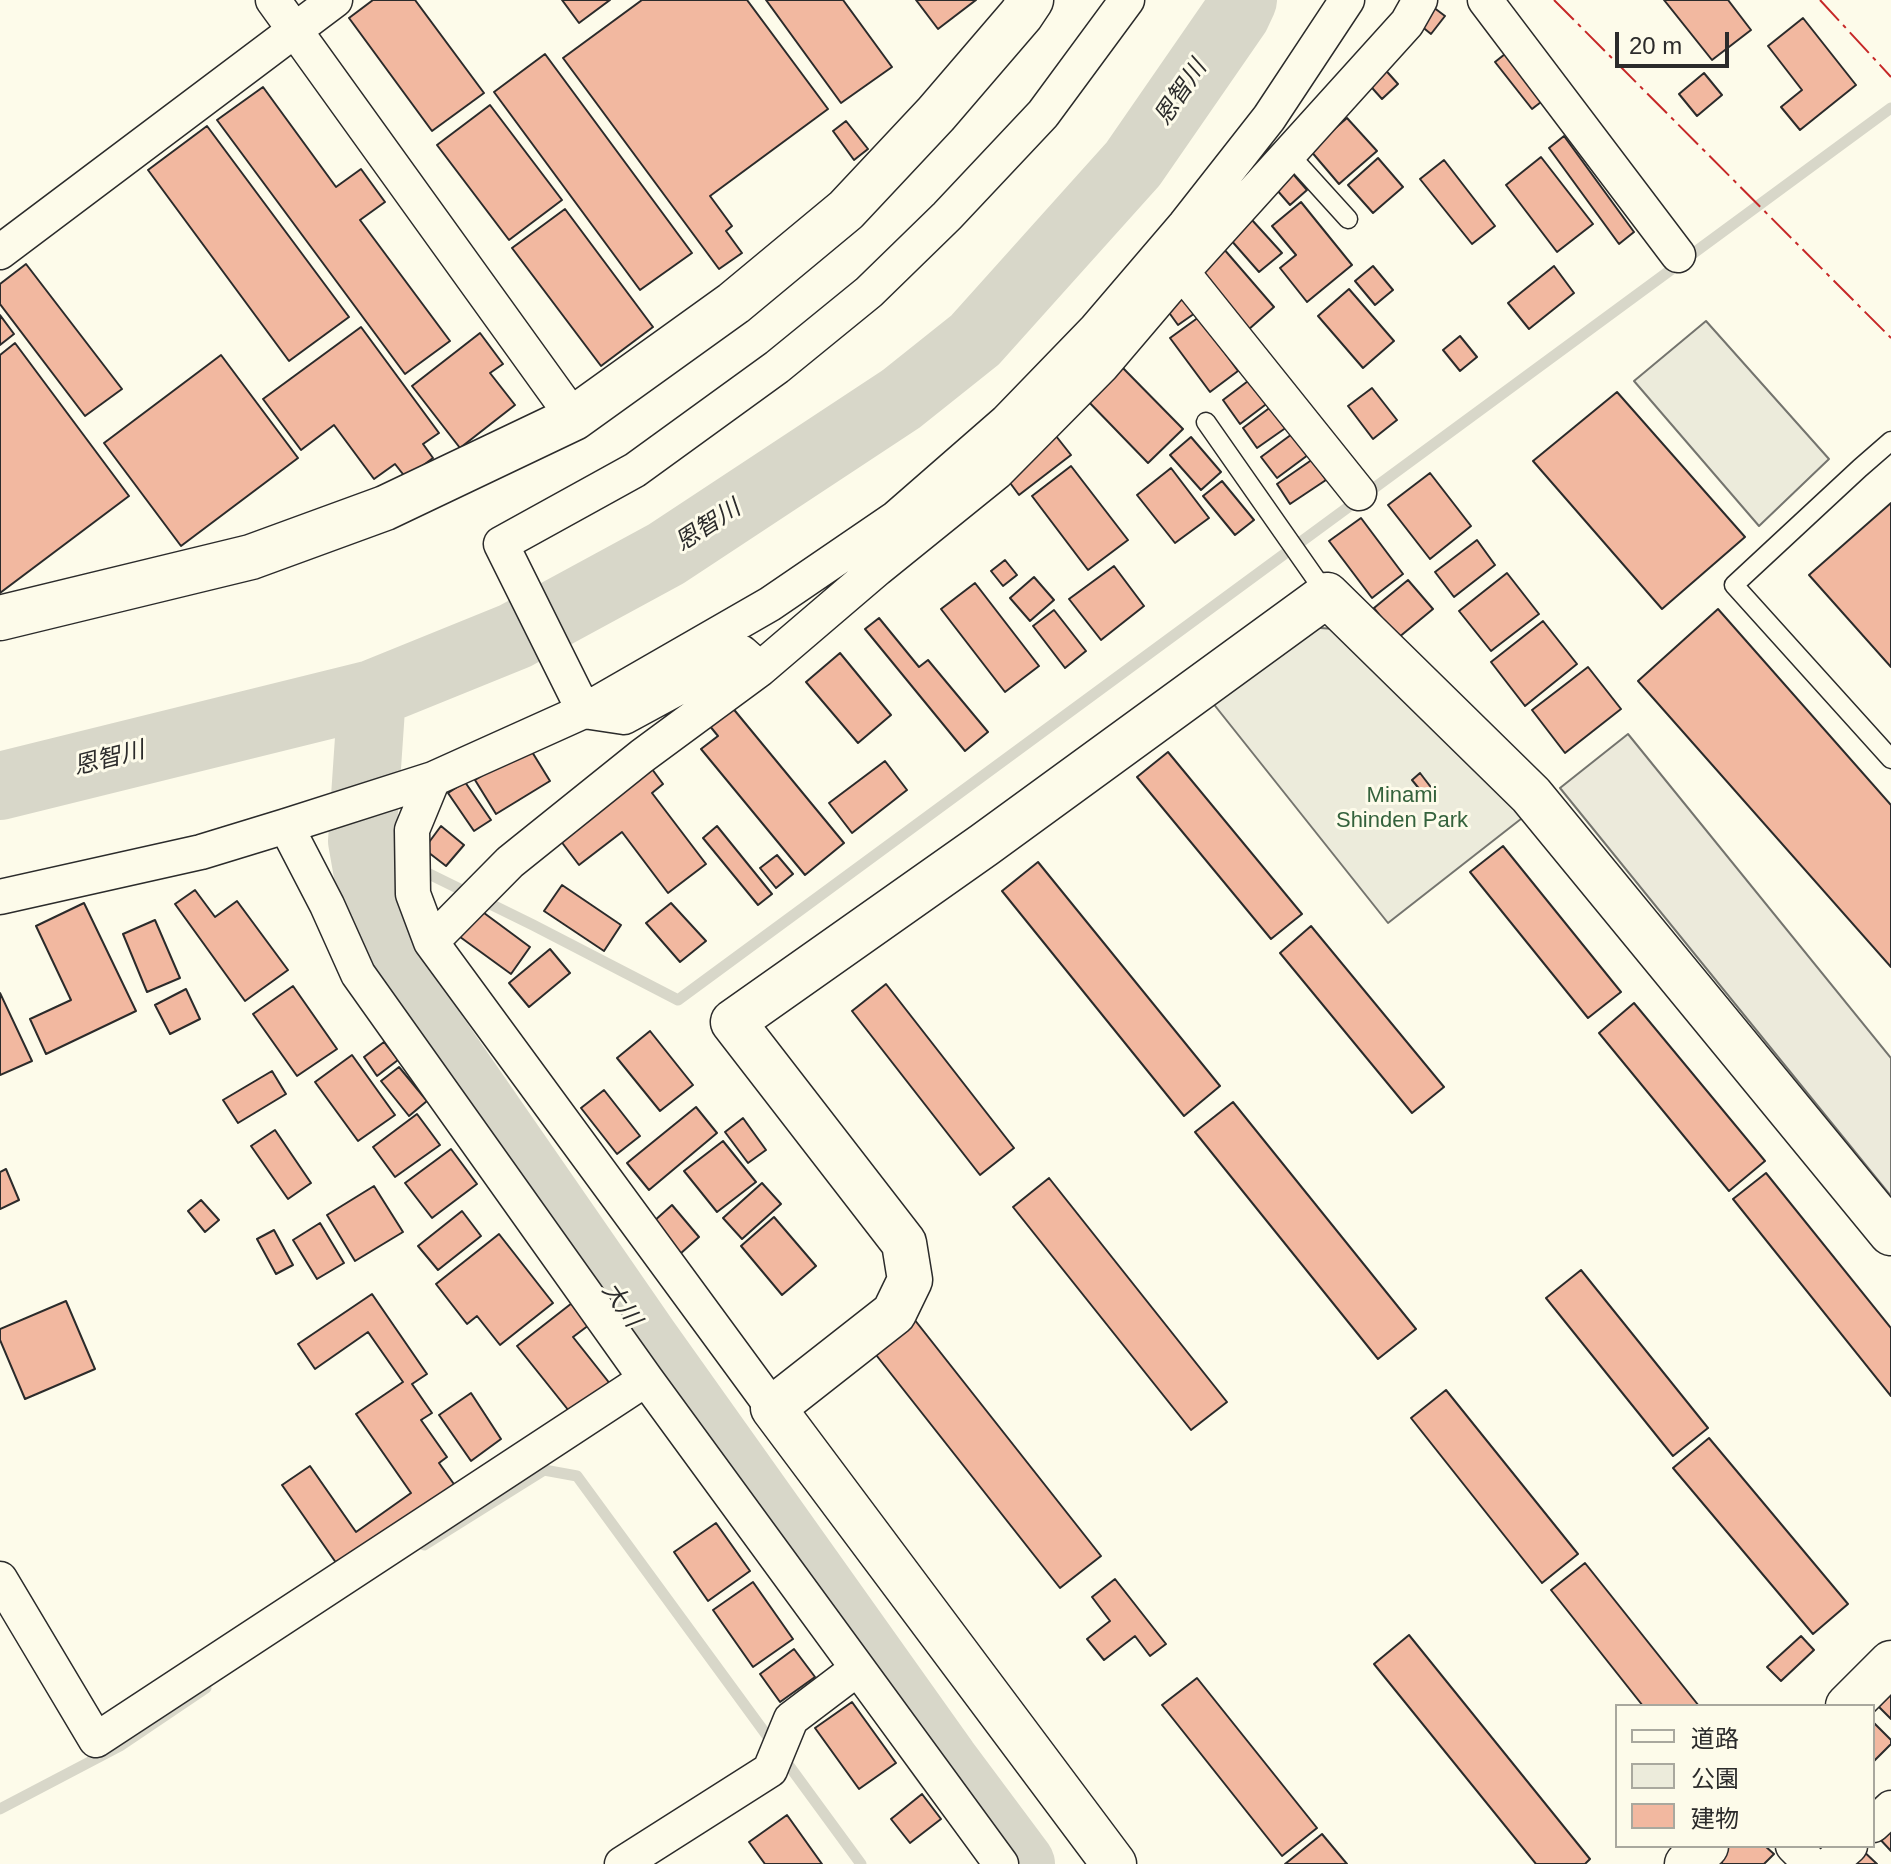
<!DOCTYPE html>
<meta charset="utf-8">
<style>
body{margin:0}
#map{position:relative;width:1891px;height:1864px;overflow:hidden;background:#fdfbea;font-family:Helvetica,"Noto Sans JP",sans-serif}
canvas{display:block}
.legend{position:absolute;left:1615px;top:1704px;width:260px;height:144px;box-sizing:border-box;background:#fdfbea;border:2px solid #a9a89e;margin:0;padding:10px 14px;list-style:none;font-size:24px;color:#2b2b2b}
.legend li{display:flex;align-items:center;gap:16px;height:40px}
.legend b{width:40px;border:2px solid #a9a89e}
.scale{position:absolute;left:1615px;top:32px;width:114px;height:36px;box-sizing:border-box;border:4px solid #2b2b2b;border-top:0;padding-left:10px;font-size:24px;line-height:28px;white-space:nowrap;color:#2b2b2b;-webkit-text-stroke:6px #fdfbea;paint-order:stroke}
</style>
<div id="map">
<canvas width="1891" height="1864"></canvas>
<ul class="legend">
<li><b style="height:10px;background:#fdfbea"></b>道路</li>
<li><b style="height:22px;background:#ecebdb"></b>公園</li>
<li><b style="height:22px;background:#f2b8a0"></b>建物</li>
</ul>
<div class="scale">20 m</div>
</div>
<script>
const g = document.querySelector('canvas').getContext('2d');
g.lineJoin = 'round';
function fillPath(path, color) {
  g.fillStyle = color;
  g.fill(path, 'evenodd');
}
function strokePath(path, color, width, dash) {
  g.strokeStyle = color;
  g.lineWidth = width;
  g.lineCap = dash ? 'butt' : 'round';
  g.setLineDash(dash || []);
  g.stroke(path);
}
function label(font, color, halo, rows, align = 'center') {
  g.font = font + ' Helvetica,"Noto Sans JP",sans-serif';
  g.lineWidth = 6;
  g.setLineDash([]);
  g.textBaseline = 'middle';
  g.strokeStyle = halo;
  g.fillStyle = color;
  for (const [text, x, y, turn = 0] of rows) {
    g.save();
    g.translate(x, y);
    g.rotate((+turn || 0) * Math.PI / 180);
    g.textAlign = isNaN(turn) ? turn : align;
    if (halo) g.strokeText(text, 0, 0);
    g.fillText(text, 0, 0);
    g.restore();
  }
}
const green = new Path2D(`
 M1706 321 1829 459 1759 526 1634 381Z
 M1306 627 1335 629 1526 815 1388 923 1212 702Z`);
const parking = new Path2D(`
 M1628 734 1891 1058V1196L1560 788Z`);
const stream = new Path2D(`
 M362 841 533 925 678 1000 1891 108
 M424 1545 544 1470 577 1476 861 1864
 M0 1809 120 1746 206 1688`);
const river = new Path2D(`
 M372 694 362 841 383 961 645 1340 945 1762 1021 1864
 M0 786 372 694 515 636 666 554 901 399 975 340 1133 164 1236 15 1243 0`);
const building = new Path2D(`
 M373 0H415L484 93 432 131 349 18Z
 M562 0H610L579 23Z
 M642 0H747L828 109 710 196 732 226 726 231 742 253 719 269 563 58Z
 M766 0H843L892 67 841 103Z
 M916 0H976L938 29Z
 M1664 0H1728L1751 30 1712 60Z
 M1429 4 1445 16 1431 34 1415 21Z
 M1803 18 1856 85 1800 130 1781 107 1802 90 1768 46Z
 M545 54 692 253 640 290 494 92Z
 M1505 54 1541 102 1532 109 1495 62Z
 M1381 65 1398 84 1382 99 1365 80Z
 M1704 73 1722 95 1697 116 1679 94Z
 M263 87 336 187 361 169 385 202 360 220 450 341 405 374 217 120Z
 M490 105 562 200 509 240 437 145Z
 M1347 118 1377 151 1339 184 1310 150Z
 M846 121 868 149 854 160 833 131Z
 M207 126 349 317 289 361 148 170Z
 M1564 136 1634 232 1619 244 1549 148Z
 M1541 157 1593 224 1557 252 1506 185Z
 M1378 158 1403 187 1373 213 1348 185Z
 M1444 160 1495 226 1472 244 1420 179Z
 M1287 167 1307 190 1290 205 1270 182Z
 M1301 202 1352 265 1307 302 1280 268 1296 255 1272 226Z
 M565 209 653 327 601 366 512 248Z
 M1252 220 1282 253 1259 272 1230 239Z
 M1223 248 1274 307 1248 330 1197 271Z
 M26 264 122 389 85 416 0 304V284Z
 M1373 266 1393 290 1375 305 1355 281Z
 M1554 266 1574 293 1529 329 1508 303Z
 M1349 289 1394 341 1363 368 1318 316Z
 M1184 292 1198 311 1178 325 1165 307Z
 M0 315 14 334 0 345Z
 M1199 317 1238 371 1210 392 1170 338Z
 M361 327 439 433 423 444 433 458 406 478 395 464 374 479 334 425 301 450 263 399Z
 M480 333 503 364 490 373 515 405 460 448 412 386Z
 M1460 336 1477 357 1460 371 1443 350Z
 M15 343 129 496 0 593V355Z
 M221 355 298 458 181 546 104 443Z
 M1119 364 1183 429 1148 463 1085 398Z
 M1252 378 1269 402 1240 424 1223 400Z
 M1372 388 1397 420 1373 439 1348 406Z
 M1617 392 1745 537 1662 609 1533 461Z
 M1272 406 1287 427 1257 448 1243 428Z
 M1292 434 1308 455 1277 478 1261 457Z
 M1056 436 1071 455 1019 495 1005 476Z
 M1191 437 1221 472 1201 490 1170 455Z
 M1313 459 1326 480 1290 504 1277 484Z
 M1071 466 1128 540 1088 570 1032 496Z
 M1171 468 1209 518 1175 543 1137 495Z
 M1430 473 1471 526 1430 559 1388 505Z
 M1222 481 1254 520 1235 535 1203 496Z
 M1891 503V667L1809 575Z
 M1361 518 1403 574 1372 598 1329 541Z
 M1477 540 1495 565 1454 597 1435 572Z
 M1005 560 1017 575 1003 586 991 571Z
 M1114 566 1144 606 1101 640 1069 599Z
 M1507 573 1539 614 1491 651 1459 611Z
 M1034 577 1054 600 1030 621 1010 598Z
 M1408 580 1433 609 1398 638 1374 608Z
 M975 583 1039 666 1005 692 941 609Z
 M1718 609 1891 805V967L1638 681Z
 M1054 610 1086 651 1065 668 1033 626Z
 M879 618 919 667 928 660 988 732 965 751 865 629Z
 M1543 621 1577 664 1525 706 1491 662Z
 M840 653 891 715 858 743 806 682Z
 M1588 667 1621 709 1565 753 1532 710Z
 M731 706 844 843 805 875 701 749 718 736 709 725Z
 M529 747 550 781 496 814 475 780Z
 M1168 752 1302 914 1271 939 1137 777Z
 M885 761 907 790 852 833 829 803Z
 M649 765 663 784 652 793 706 864 668 893 622 832 579 865 557 836Z
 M1420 773 1433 790 1425 796 1412 780Z
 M465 782 491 820 474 831 448 793Z
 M441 826 464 845 446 866 424 849Z
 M717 826 772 894 758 905 703 838Z
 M1503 846 1621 992 1588 1018 1470 872Z
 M777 855 793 874 776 888 760 868Z
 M1038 862 1220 1086 1184 1116 1002 891Z
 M562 885 621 925 604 951 544 911Z
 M195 890 215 917 237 901 288 970 245 1001 175 904Z
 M84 903 136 1011 46 1054 30 1019 71 1000 36 926Z
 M671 903 706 941 680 962 646 923Z
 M476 907 530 947 511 974 456 934Z
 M155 920 180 978 147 992 123 934Z
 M1311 926 1444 1087 1412 1113 1280 953Z
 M550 949 570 973 529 1007 509 983Z
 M886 984 1014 1148 980 1175 852 1011Z
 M293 986 337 1049 297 1076 253 1014Z
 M186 989 200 1019 170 1034 155 1005Z
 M0 993 32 1061 0 1075Z
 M1634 1003 1765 1161 1729 1191 1599 1033Z
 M650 1031 693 1085 660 1111 617 1058Z
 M384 1042 398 1060 377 1076 364 1057Z
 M352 1055 395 1115 358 1141 315 1082Z
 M399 1067 427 1101 409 1116 381 1081Z
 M272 1071 286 1094 238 1123 223 1100Z
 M604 1090 640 1136 617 1154 581 1108Z
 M1233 1102 1416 1329 1378 1359 1195 1132Z
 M696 1107 717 1133 649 1190 627 1163Z
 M417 1114 440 1145 395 1177 373 1147Z
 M743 1118 766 1150 748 1163 725 1132Z
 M275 1130 311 1183 288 1199 251 1146Z
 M723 1141 756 1182 717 1212 684 1171Z
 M451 1149 477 1184 432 1218 405 1183Z
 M6 1169 19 1200 0 1209V1172Z
 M1766 1173 1891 1328V1396L1733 1199Z
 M1049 1178 1227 1402 1191 1430 1013 1207Z
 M762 1183 781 1204 742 1239 723 1218Z
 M374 1186 403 1232 355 1261 327 1215Z
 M201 1200 219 1220 205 1232 188 1211Z
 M672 1205 699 1237 680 1254 653 1222Z
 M462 1211 481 1236 438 1270 418 1246Z
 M774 1217 816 1266 782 1295 741 1246Z
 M320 1223 344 1263 317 1279 293 1240Z
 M274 1230 293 1265 276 1274 257 1239Z
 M499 1234 553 1303 500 1345 477 1316 467 1324 436 1284Z
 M1581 1270 1708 1428 1673 1456 1546 1298Z
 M372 1294 427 1374 412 1384 432 1413 421 1420 447 1457 439 1463 456 1487 339 1567 282 1485 310 1466 356 1532 411 1493 356 1414 403 1382 368 1332 315 1369 298 1344Z
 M66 1301 95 1369 25 1399 0 1340V1329Z
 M572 1303 589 1325 573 1337 611 1385 573 1416 517 1346Z
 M914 1319 1101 1556 1060 1588 873 1351Z
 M1446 1390 1578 1554 1542 1583 1411 1418Z
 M471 1393 501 1439 471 1461 439 1415Z
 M1709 1438 1848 1604 1813 1634 1673 1468Z
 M716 1523 750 1571 708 1601 674 1552Z
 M1585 1563 1699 1706H1643L1551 1590Z
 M1115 1579 1166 1644 1150 1656 1135 1636 1104 1660 1087 1639 1110 1621 1092 1597Z
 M753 1582 793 1639 753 1667 713 1610Z
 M1409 1635 1590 1859 1585 1864H1536L1374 1664Z
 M1801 1636 1814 1650 1781 1681 1767 1667Z
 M794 1649 815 1677 780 1702 760 1674Z
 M1197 1678 1317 1828 1282 1856 1162 1705Z
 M1891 1680V1719L1871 1699Z
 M852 1702 896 1763 859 1789 815 1728Z
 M1873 1722 1891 1740V1744L1873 1762Z
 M922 1794 941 1819 910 1843 891 1819Z
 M787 1815 822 1864H765L749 1842Z
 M1891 1823V1851L1877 1836Z
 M1322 1834 1347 1864H1285Z
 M1722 1846H1765L1774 1854 1764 1864H1723L1714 1855Z
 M1859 1847 1877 1864H1842Z`);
const lane = new Path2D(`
 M1289 154 1348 219
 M1206 422 1327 595
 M1891 441 1860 468 1734 585 1891 759`);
const street = new Path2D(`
 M273 0 574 418
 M1127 0 1043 114 947 216 869 292 777 367 635 470 501 544 584 711 770 604 896 518 1006 422 1096 329 1185 225 1269 118 1347 0
 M1485 0 1678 255
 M0 252 335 0
 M1182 272 1359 493
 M433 779 412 830 413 894 431 942 773 1408
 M286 826 327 905 358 974 646 1379 1001 1864
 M0 897 201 852 286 826 433 779 584 711 624 717 742 653 760 669 877 569 997 472 1102 366 1182 272 1407 23 1420 0
 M431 942 510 862 642 756 760 669
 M0 1579 96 1740 646 1379
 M1873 1825 1891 1808
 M1793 1846 1811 1864
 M622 1864 770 1770 791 1719 857 1669
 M1830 1864 1850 1846`);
const secondary = new Path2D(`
 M0 618 251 557 385 508 574 418 734 303 846 210 936 114 1021 15 1031 0
 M1848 1706 1891 1663
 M1114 1864 773 1408 894 1313 910 1280 904 1243 733 1022 984 845 1327 595 1531 795 1891 1233
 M1687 1864 1706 1846`);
const power = new Path2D(`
 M1554 0 1891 338
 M1820 0 1891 77`);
const parkNames = [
 ["Minami",1402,796],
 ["Shinden Park",1402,821]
];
const waterNames = [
 ["恩智川",1181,93,-56],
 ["恩智川",708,526,-33],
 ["恩智川",109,759,-14],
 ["大川",621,1305,55]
];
fillPath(green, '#ecebdb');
strokePath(green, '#74746e', 2);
fillPath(parking, '#eceadb');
strokePath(parking, '#74746e', 2);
strokePath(stream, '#d8d7c9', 11);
strokePath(river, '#d8d7c9', 68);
fillPath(building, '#f2b8a0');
strokePath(building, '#2b2b2b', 2);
strokePath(lane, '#2b2b2b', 21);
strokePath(street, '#2b2b2b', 37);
strokePath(secondary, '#2b2b2b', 47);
strokePath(lane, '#fdfbea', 18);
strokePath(street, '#fdfbea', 34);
strokePath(secondary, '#fdfbea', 44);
strokePath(power, '#c62828', 2, [28, 6, 4, 6]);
label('22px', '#34623c', '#fdfbea', parkNames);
label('italic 24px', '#2b2b2b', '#fdfbea', waterNames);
</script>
